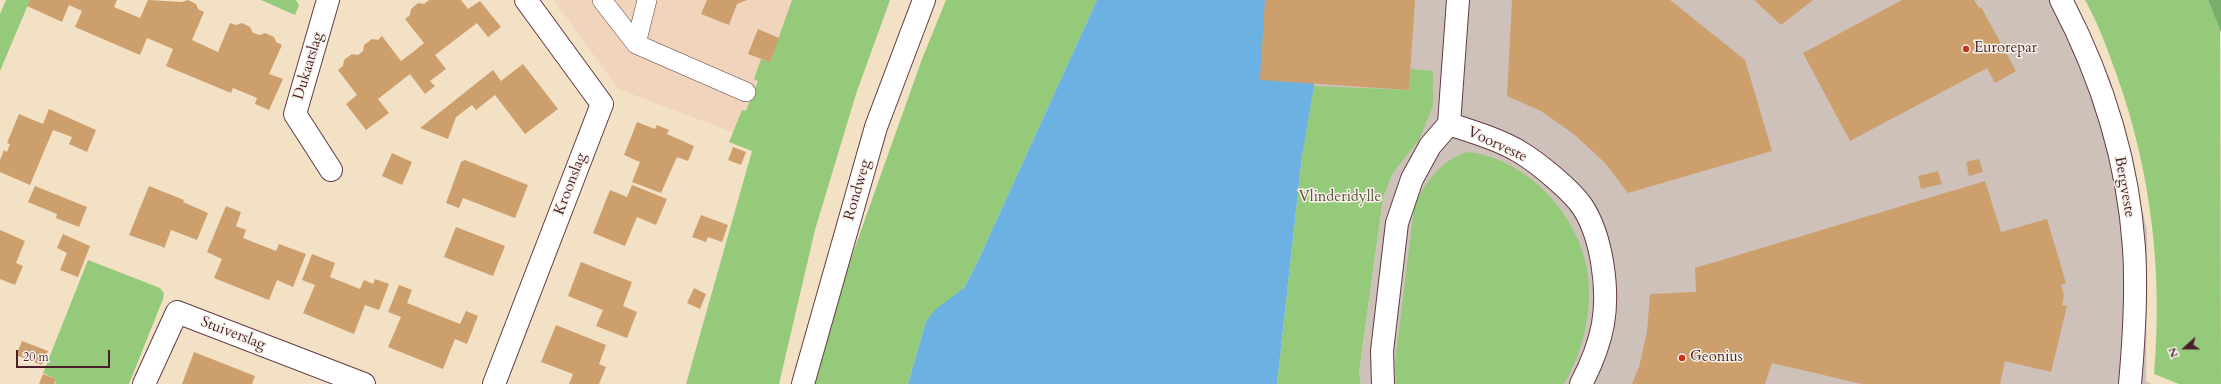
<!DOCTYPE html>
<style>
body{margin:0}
#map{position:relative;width:2221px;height:384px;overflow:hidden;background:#f3e1c6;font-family:Cardo,serif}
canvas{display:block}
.north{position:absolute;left:2165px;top:328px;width:40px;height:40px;-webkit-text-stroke:3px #f7f3e8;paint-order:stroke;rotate:249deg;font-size:11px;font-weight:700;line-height:16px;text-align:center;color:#4a1f2b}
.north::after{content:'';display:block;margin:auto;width:14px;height:18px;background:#4a1f2b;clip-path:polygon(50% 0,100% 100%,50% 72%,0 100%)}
.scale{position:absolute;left:16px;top:350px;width:94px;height:18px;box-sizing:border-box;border:2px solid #4a1f2b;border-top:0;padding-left:5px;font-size:12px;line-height:14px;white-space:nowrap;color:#4a1f2b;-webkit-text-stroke:3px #f7f3e8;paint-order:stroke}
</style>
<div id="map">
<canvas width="2221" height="384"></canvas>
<div class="north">N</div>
<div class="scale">20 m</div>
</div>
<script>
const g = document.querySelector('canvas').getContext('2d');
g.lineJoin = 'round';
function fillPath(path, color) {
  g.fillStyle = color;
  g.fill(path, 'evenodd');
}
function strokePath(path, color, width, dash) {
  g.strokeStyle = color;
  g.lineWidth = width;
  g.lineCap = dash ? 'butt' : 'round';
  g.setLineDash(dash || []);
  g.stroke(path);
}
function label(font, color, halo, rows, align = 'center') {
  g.font = font + ' Cardo,serif';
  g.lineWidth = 3;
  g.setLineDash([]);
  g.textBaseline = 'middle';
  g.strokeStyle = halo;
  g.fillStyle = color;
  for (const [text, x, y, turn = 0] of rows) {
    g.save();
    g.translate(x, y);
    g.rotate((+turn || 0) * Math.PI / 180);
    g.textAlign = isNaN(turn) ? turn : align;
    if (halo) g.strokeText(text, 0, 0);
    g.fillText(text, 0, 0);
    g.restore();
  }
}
const built = new Path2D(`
 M554 0H872L806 160 618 89Z`);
const industrial = new Path2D(`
 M1234 0H2073L2110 79 2147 230 2146 381 2152 384H1361L1359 373 1383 198 1393 173 1419 140 1220 160Z`);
const green = new Path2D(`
 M6 0H30L0 71V14Z
 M261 0H296L299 5 295 15Z
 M792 0H890L856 94 815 230 779 384H686L752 151 729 142 742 110 746 111 758 81 754 79 761 59 770 62Z
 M946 0H1097L978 261 964 288 926 321 908 384H813L832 312 922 59Z
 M2085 0H2208L2220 30 2221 384H2179L2154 374C2163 272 2151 170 2116 73 2107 48 2098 23 2085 0Z
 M1411 69 1433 71V106L1419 140 1393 173 1383 198 1359 373 1361 384H1277L1302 156 1314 86 1409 90Z
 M1467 152C1531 158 1588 224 1589 288 1590 323 1581 354 1564 384H1396L1395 362 1414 208C1424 183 1441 160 1467 152Z
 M88 260 160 288 164 293 163 299 129 384H55L56 379 43 373Z`);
const forest = new Path2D(`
 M2208 0H2221V32L2220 30Z`);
const water = new Path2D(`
 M1097 0H1325L1317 43 1314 86 1302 156 1277 384H908L926 321 936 309 964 288 978 261Z`);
const building = new Path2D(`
 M30 0H117L114 7 140 18 148 0 182 2 188 0 196 4 198 9 204 12 192 40 218 52 230 23 236 25 242 23 250 27 253 33 260 35 265 33 274 37 276 42 282 45 269 74 283 79 269 110 255 104 257 98 233 88 231 93 166 66 173 49 147 38 140 55 75 27 82 11 69 5 62 22 27 6Z
 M429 0H461L468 9 480 1 501 27 488 37 477 23 435 55 446 69 430 81 435 86 425 94 410 74 378 99 389 113 366 130 346 104 357 95 338 70 343 66 344 60 352 54 358 55 363 51 364 45 372 39 378 40 382 36 401 61 413 52 424 43 405 19 410 15 411 9 418 3 424 4Z
 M707 0H747L737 4 729 25 701 14Z
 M1265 0H1415L1409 90 1260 80Z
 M1512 0H1670L1745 60 1772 151 1628 193 1605 163 1575 135 1541 111 1507 96Z
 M1754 0H1813L1781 25Z
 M1902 0H1974L1979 8 1981 7 2016 71 1995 83 1987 68 1850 141 1803 53Z
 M758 29 779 38 770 62 748 54Z
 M523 64 558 109 525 134 495 95 476 110 472 105 456 117 448 139 420 128 493 70 501 81Z
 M49 109 96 130 87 152 69 144 72 137 53 130 30 185 0 172V160L4 150 7 152 10 144 7 143 19 114 43 124Z
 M637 122 655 129 657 125 669 130 667 134 694 146 688 161 677 157 661 193 632 182 640 162 624 155Z
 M733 147 746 152 741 165 728 160Z
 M392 153 412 162 402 185 382 176Z
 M1979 159 1983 172 1969 176 1966 162Z
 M465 160 528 185 515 218 463 198 459 208 446 203 461 162Z
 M1938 171 1942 184 1921 189 1918 176Z
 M1985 181 2001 232 2047 219 2066 283 2061 285 2064 295 2062 305 2067 306 2051 372 2005 361 2000 384H1862L1772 363 1765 384H1632L1639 367 1647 332 1650 294 1696 292 1695 268Z
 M632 185 667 199 656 225 637 217 625 246 593 233 610 190 627 197Z
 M35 186 87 207 79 227 56 218 57 214 28 202Z
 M149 186 184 200 183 202 208 213 197 240 171 230 164 249 163 247 129 235Z
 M226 206 241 212 236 226 246 230 243 238 276 251 279 244 306 254 293 287 277 280 269 300 214 278 222 259 207 252Z
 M701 215 728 225 722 242 708 237 706 242 692 237Z
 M456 227 505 246 493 276 444 257Z
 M0 230 25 241 16 263 23 266 15 285 0 279Z
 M63 234 90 246 78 277 60 270 67 253 57 248Z
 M312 254 335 263 330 277 360 289 364 280 373 284 375 279 389 284 379 310 365 305 354 334 303 313 315 285 302 280Z
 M581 262 632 282 623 306 637 312 627 338 596 326 603 310 568 296Z
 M399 285 412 290 407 303 460 324 466 311 478 316 467 344 455 339 443 369 388 347 401 317 388 312Z
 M694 288 706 294 700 309 687 303Z
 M556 325 606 345 599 364 606 367 599 384H569L573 374 541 362Z
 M22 341 48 351 42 365 16 355Z
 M194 352 255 376 252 384H182Z
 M43 374 56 379 54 384H39Z`);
const service = new Path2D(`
 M602 0 636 44
 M647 0 636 44 746 92`);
const minor = new Path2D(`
 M328 0 295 114 331 170
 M2061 0C2101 76 2128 161 2134 248 2137 293 2134 339 2130 384
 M1449 124C1473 132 1498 139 1520 152 1538 163 1570 189 1582 206 1602 236 1609 289 1603 324 1599 346 1591 365 1581 384
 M144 384 177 312 364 384
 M494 384 602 104 526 0
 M1383 384 1382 351 1397 223 1412 179 1430 146 1449 124 1458 0`);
const secondary = new Path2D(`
 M803 384 876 127 924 0`);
const markers = [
 [1966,49,4,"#c8321e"],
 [1682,358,4,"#c8321e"]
];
const poiNames = [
 ["Eurorepar",1974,49],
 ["Geonius",1690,358]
];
const streetNames = [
 ["Dukaatslag",309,66,-73],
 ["Voorveste",1497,145,25],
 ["Kroonslag",571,184,-69],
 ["Bergveste",2124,187,80],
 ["Rondweg",858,190,-74],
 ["Stuiverslag",233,334,21]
];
const parkNames = [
 ["Vlinderidylle",1340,198]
];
fillPath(built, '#f0d5bc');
fillPath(industrial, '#cec1b9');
fillPath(green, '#95ca7b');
fillPath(forest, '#78ae6b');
fillPath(water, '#6bb2e2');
fillPath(building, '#cd9f6d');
strokePath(service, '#633c42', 20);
strokePath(minor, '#633c42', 24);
strokePath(secondary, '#633c42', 24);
strokePath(service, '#fff', 19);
strokePath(minor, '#fff', 22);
strokePath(secondary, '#fff', 22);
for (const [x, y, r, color] of markers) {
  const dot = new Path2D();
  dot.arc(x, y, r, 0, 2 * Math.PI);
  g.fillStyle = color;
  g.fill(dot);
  strokePath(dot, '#f7f3e8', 1.5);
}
label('15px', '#4a1f2b', '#f7f3e8', poiNames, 'left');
label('15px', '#4a1f2b', '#f7f3e8', streetNames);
label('15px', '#605243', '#f7f3e8', parkNames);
</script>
